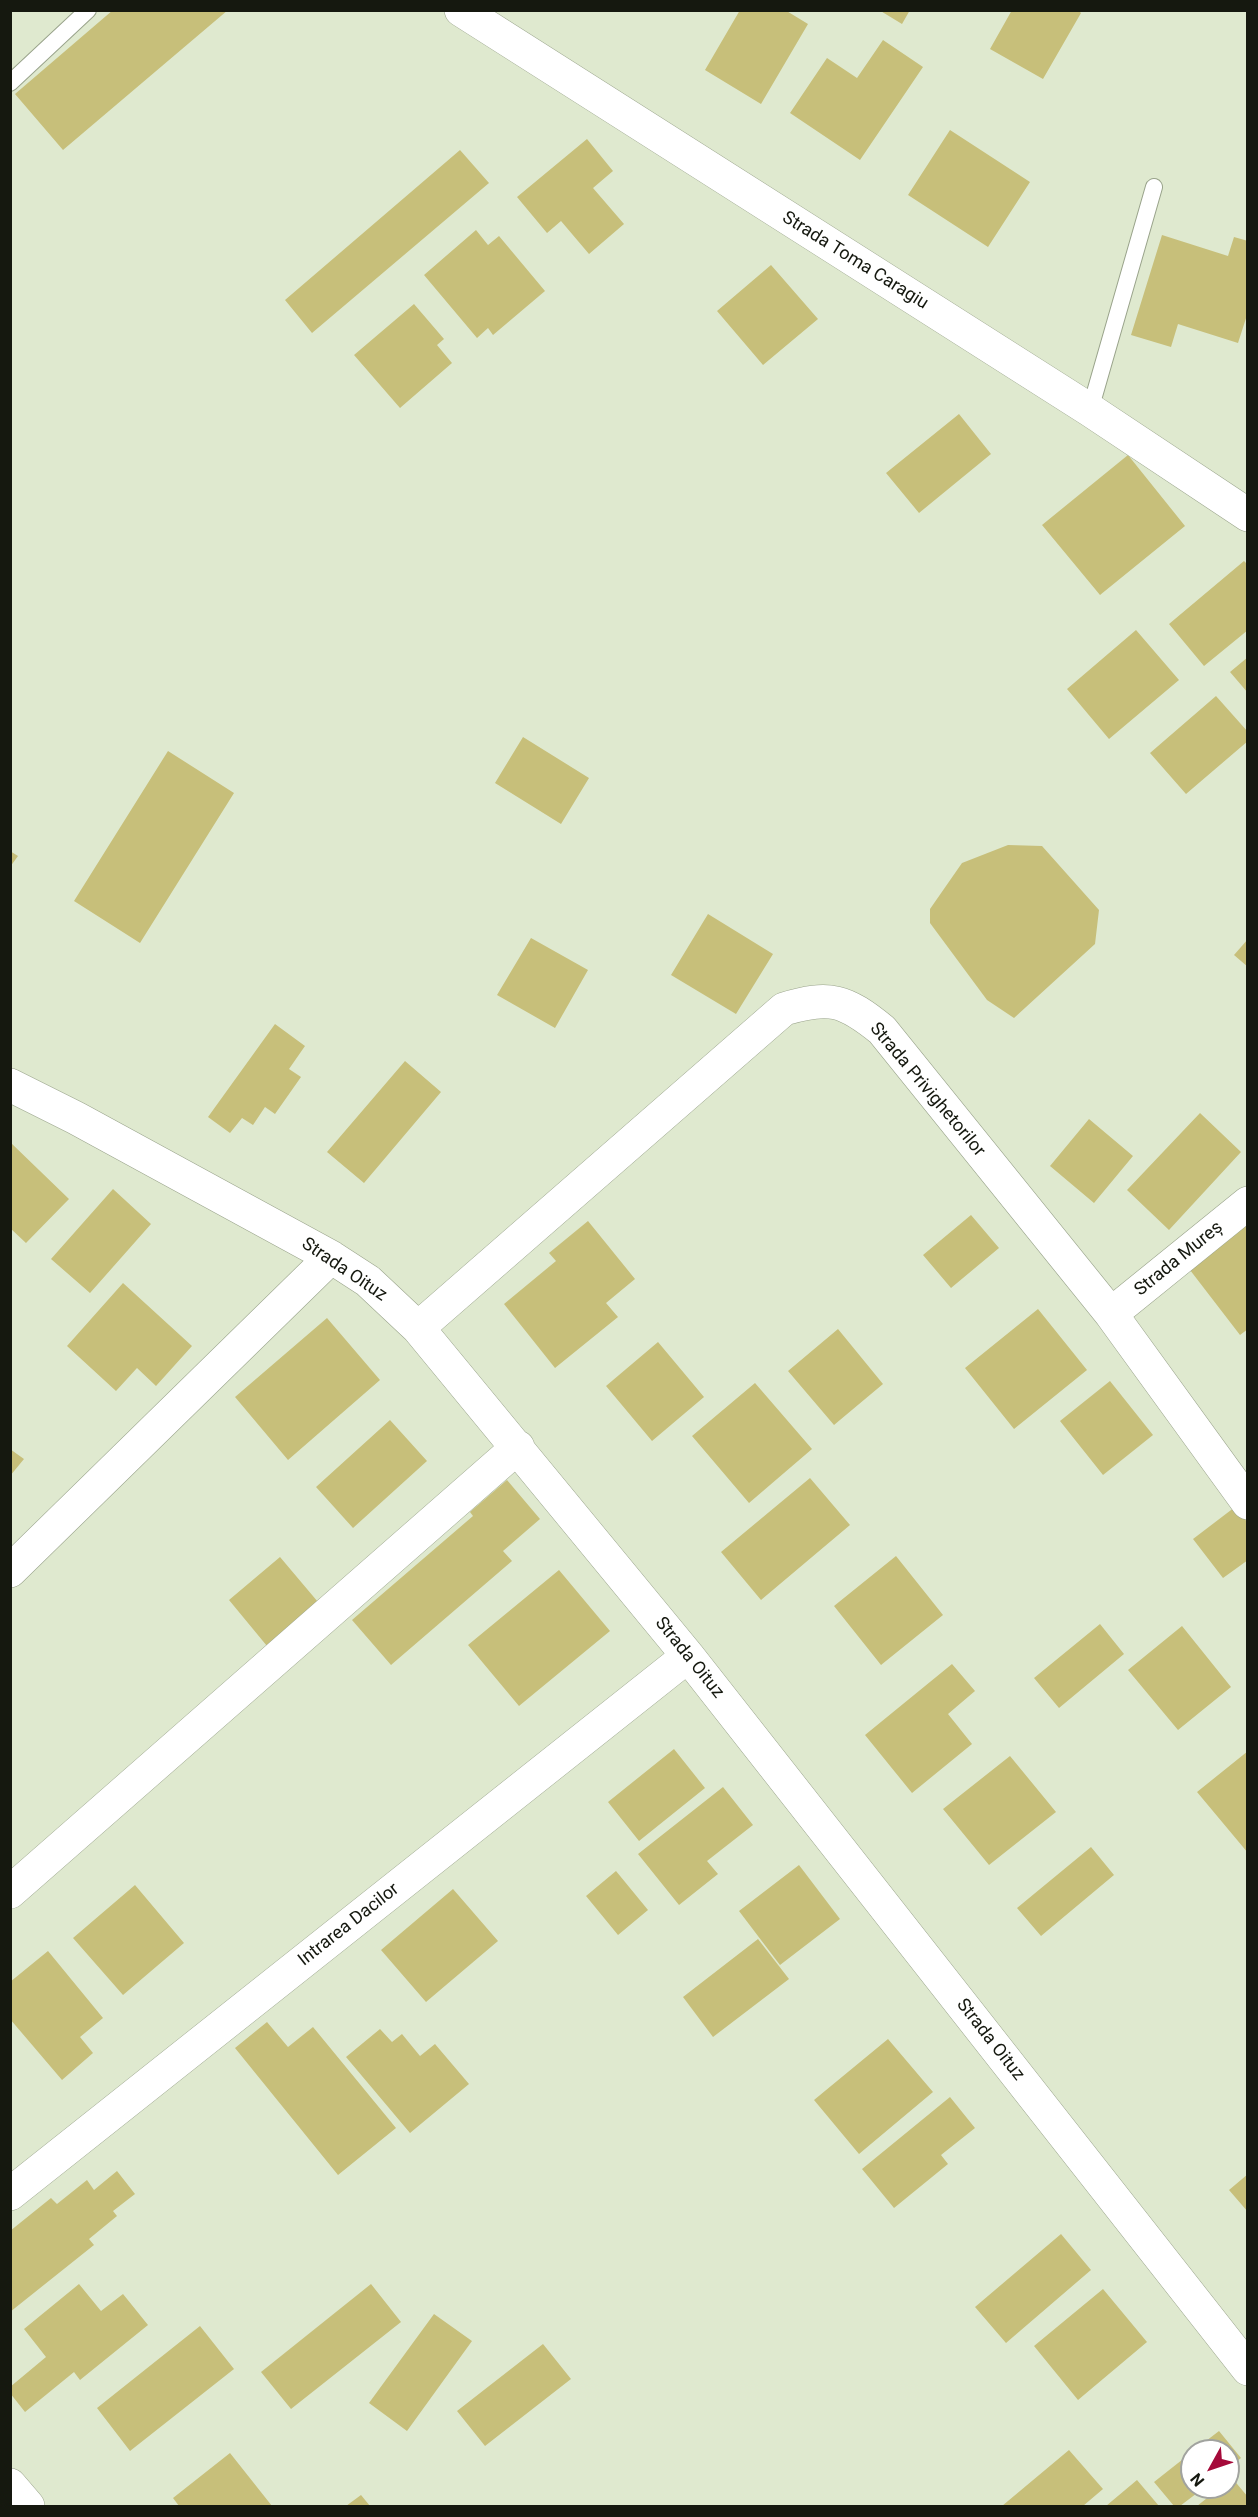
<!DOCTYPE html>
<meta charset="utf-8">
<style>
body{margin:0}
#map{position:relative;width:1258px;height:2517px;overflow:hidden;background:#dfe9cf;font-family:Roboto,sans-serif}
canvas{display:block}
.frame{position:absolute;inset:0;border:12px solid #15180f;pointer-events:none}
.north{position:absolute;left:1180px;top:2439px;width:60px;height:60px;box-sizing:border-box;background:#fff;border:2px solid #a1a39f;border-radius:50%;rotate:230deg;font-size:16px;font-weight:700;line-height:24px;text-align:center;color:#15180f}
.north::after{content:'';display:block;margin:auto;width:21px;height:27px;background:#a50a3a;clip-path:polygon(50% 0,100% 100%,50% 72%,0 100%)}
</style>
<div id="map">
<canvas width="1258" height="2517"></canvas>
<div class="frame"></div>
<div class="north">N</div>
</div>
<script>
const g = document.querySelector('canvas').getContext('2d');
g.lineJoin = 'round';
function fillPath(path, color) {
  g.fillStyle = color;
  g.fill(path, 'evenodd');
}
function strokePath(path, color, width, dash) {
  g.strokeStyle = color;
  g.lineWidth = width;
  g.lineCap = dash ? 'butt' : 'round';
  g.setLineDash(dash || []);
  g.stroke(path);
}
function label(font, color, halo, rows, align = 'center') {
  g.font = font + ' Roboto,sans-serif';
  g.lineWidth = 5;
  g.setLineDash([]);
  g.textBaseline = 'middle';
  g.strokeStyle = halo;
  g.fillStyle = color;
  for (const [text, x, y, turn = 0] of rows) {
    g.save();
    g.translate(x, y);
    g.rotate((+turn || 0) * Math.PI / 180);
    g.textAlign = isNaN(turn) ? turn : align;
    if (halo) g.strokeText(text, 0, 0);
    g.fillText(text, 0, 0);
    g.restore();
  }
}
const building = new Path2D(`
 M113 10H228L63 150 15 94Z
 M740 10H785L808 24 761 104 705 70Z
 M879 10H910L902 24Z
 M1012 10H1078L1081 13 1043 79 990 49Z
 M883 40 923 67 860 160 790 113 827 58 857 78Z
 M950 130 1030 182 988 247 908 195Z
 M587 139 613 171 593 188 624 224 589 254 561 221 547 233 517 197Z
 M460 150 489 183 312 333 285 300Z
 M476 230 488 245 499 236 545 291 493 335 488 328 477 338 424 275Z
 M1162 235 1228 256 1234 237 1248 241V312L1238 343 1178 324 1171 347 1131 335Z
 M771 265 818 319 763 365 717 311Z
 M414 304 444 339 437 345 452 363 400 408 354 355Z
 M959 414 991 454 919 513 886 473Z
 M1128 455 1185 526 1100 595 1042 525Z
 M1244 561 1248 565V630L1204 666 1169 624Z
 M1136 630 1179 680 1109 739 1067 689Z
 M1248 657V693L1230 672Z
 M1216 696 1248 732V741L1186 794 1150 753Z
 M523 737 589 778 561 824 495 783Z
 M168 751 234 793 140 943 74 901Z
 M1008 845 1042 846 1099 910 1095 944 1014 1018 987 1000 930 923V909L962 863Z
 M10 851 18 856 10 867Z
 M708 914 773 954 736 1014 671 975Z
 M531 938 588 970 555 1028 497 995Z
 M1248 939V967L1234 955Z
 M275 1024 305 1046 289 1069 301 1077 275 1114 265 1107 253 1125 242 1118 230 1133 208 1117Z
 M405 1061 441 1092 364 1183 327 1152Z
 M1200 1113 1241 1152 1169 1230 1127 1190Z
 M1089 1119 1133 1156 1094 1203 1050 1166Z
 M10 1142 69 1199 26 1243 10 1228Z
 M113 1189 151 1224 90 1293 51 1259Z
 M971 1215 999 1248 951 1288 923 1255Z
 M588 1221 635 1279 606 1303 618 1317 555 1368 504 1304 556 1261 549 1253Z
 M1248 1222V1329L1240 1335 1190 1270Z
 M123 1283 192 1346 156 1386 137 1368 116 1391 67 1346Z
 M1038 1309 1087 1370 1014 1429 965 1368Z
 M327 1318 380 1380 288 1460 235 1397Z
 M838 1329 883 1384 834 1425 788 1371Z
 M658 1342 704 1397 652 1441 606 1386Z
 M1110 1381 1153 1435 1103 1475 1060 1421Z
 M755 1383 812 1449 749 1503 692 1436Z
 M390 1420 427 1461 353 1528 316 1487Z
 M10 1449 24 1459 10 1476Z
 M810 1478 850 1525 761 1600 721 1552Z
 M507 1480 540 1519 503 1551 512 1561 391 1665 352 1620 473 1516 470 1512Z
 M1235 1507 1248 1523V1560L1223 1578 1193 1539Z
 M896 1556 943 1615 881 1665 834 1606Z
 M280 1557 318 1602 267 1646 229 1600Z
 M559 1570 610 1631 519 1706 468 1645Z
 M1100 1624 1124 1654 1059 1708 1034 1678Z
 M1182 1626 1231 1687 1178 1730 1128 1670Z
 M952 1664 975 1691 948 1714 972 1744 912 1793 865 1735Z
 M674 1749 705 1788 639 1841 608 1802Z
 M1248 1751V1853L1197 1792Z
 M1010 1756 1056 1812 989 1865 943 1809Z
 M723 1787 753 1825 707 1861 718 1874 679 1905 638 1854Z
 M1091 1847 1114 1875 1041 1936 1017 1908Z
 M799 1865 840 1919 780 1965 739 1911Z
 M616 1871 648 1910 618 1935 586 1896Z
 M135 1885 184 1943 123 1995 73 1938Z
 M453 1889 498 1941 426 2002 381 1950Z
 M758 1939 789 1979 713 2037 683 1997Z
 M48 1951 103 2018 80 2037 93 2053 62 2080 10 2019V1982Z
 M267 2022 288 2047 313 2027 396 2128 338 2175 235 2048Z
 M380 2029 392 2042 402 2034 420 2056 435 2044 469 2084 410 2133 346 2057Z
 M888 2039 933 2092 859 2154 814 2100Z
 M950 2097 975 2128 941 2155 948 2164 894 2208 862 2169Z
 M117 2171 135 2194 113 2211 117 2216 89 2239 94 2245 10 2312V2231L51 2198 57 2204 87 2180 94 2190Z
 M1248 2174V2212L1229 2190Z
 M1061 2234 1091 2270 1006 2343 975 2307Z
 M79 2284 101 2311 123 2294 148 2325 80 2380 74 2372 25 2412 10 2393V2387L46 2357 24 2329Z
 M371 2284 401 2322 291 2409 261 2372Z
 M1103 2289 1147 2342 1078 2400 1034 2346Z
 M434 2314 472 2341 407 2431 369 2403Z
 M200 2326 234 2369 130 2451 97 2408Z
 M543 2344 571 2379 485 2446 457 2411Z
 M1219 2431 1241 2458 1228 2468V2451H1193Z
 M1069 2450 1103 2489 1083 2506H1002Z
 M1192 2452V2487H1205L1180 2506H1174L1154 2482Z
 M230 2453 272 2506H179L173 2498Z
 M1232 2478 1248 2497V2506H1197L1221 2487H1228V2481Z
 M1137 2480 1159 2506H1106Z
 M361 2495 370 2506H346Z`);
const service = new Path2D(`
 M10 83 88 10
 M1090 410 1154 187`);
const minor = new Path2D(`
 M461 10 1090 410 1248 515
 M10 1085 76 1118 331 1257 368 1281 418 1328 688 1656 1248 2369
 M1111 1314 1248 1203
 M418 1328 784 1009C830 995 845 1000 882 1030L1111 1314 1248 1503
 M10 1571 331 1257
 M10 1892 518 1447
 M10 2194 688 1656
 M10 2485 28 2506`);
const streetNames = [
 ["Strada Toma Caragiu",855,261,32],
 ["Strada Privighetorilor",927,1090,50],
 ["Strada Mureș",1179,1259,-39],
 ["Strada Oituz",344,1270,34],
 ["Strada Oituz",689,1658,51],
 ["Intrarea Dacilor",349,1925,-38],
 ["Strada Oituz",990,2040,52]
];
fillPath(building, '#c7bf7a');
strokePath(service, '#99a38b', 18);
strokePath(minor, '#99a38b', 34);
strokePath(service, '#fff', 16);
strokePath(minor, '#fff', 33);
label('18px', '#15180f', '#fff', streetNames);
</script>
